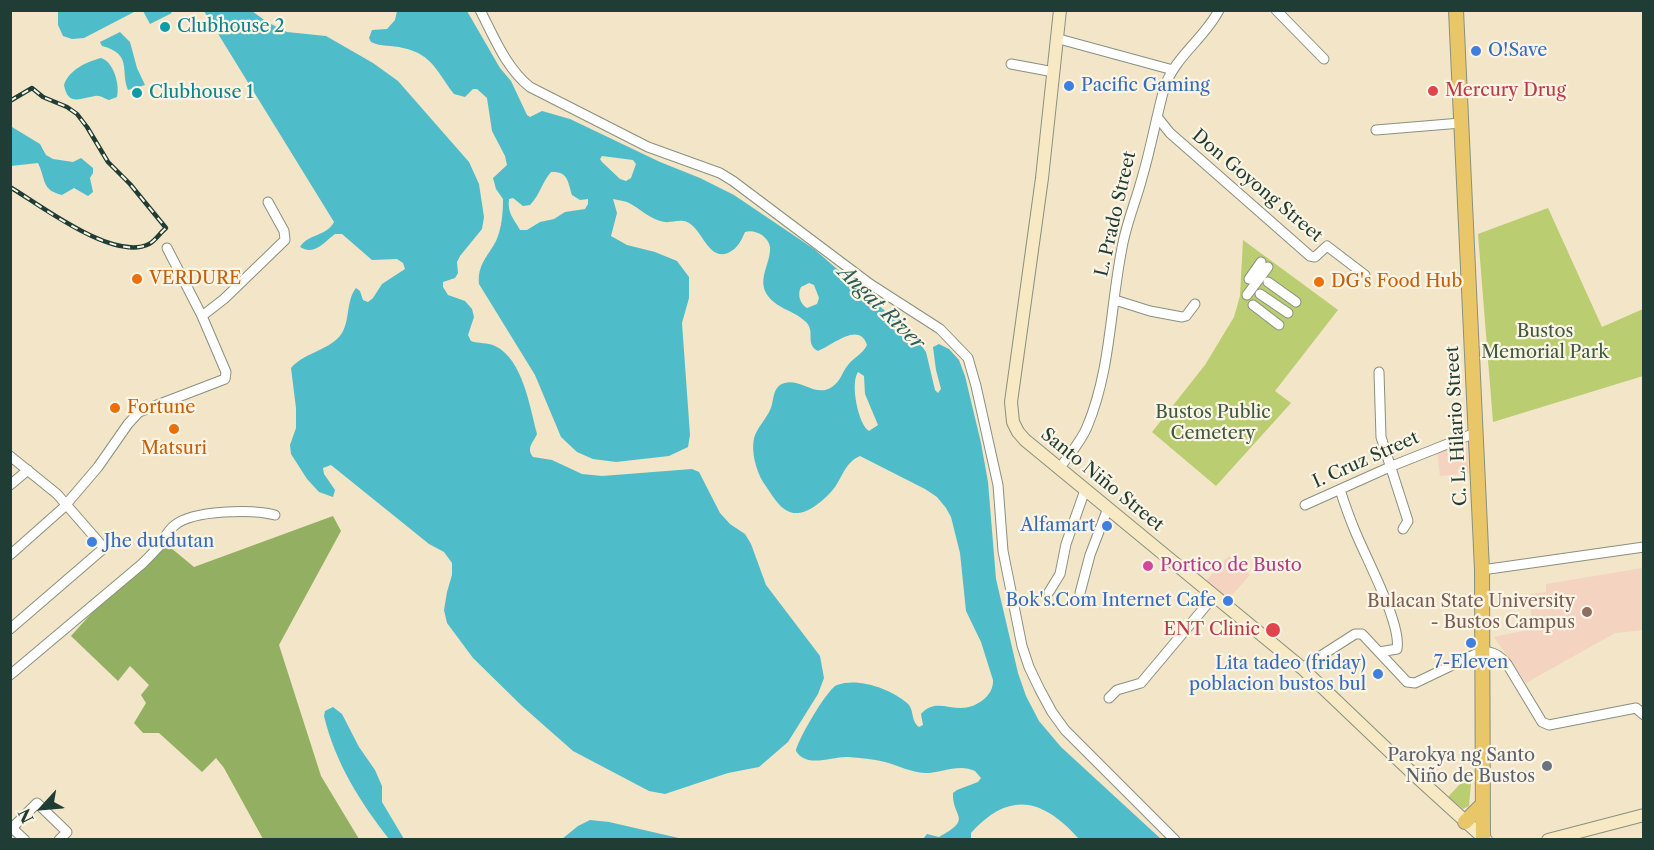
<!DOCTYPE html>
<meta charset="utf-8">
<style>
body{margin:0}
#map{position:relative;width:1654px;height:850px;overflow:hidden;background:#f2e5c8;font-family:"Libre Caslon Text",serif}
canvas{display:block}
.frame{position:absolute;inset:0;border:12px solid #1f3d34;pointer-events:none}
.north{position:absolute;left:12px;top:778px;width:60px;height:60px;-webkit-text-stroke:4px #fcf5e5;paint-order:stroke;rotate:244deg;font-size:16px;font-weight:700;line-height:24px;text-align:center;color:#1f3d34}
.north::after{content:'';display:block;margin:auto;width:21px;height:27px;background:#1f3d34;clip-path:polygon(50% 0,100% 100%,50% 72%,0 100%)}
</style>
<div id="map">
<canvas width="1654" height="850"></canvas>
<div class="frame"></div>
<div class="north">N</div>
</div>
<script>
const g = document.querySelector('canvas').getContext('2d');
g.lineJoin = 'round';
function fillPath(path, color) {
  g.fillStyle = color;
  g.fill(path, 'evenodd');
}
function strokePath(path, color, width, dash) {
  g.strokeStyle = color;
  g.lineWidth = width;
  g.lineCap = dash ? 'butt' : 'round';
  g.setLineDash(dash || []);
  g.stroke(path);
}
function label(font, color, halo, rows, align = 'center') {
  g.font = font + ' "Libre Caslon Text",serif';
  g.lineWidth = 4.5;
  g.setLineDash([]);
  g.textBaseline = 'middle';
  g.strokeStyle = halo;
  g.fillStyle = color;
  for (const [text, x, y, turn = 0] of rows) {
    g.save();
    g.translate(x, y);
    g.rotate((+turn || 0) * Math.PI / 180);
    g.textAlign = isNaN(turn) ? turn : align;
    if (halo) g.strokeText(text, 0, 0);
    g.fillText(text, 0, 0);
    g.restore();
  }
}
const built = new Path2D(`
 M1467 441 1469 473 1440 476 1437 451Z
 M1229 556 1250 575 1225 603 1204 583Z
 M1643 568V630L1615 633 1526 683 1494 637 1532 629 1530 594 1546 592V584Z`);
const green = new Path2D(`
 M1548 208 1602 327 1643 309V376L1493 422 1478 234Z
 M1243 240 1338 310 1275 391 1291 403 1216 486 1152 432 1205 365 1234 317 1240 296Z
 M1472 771 1469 806 1463 809 1448 797Z`);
const forest = new Path2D(`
 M333 516 341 531 279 645 321 776 359 839H263L224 768 216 758 202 772 159 733H143L134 723 146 703 141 695 149 685 130 666 118 681 71 636 159 538 194 567Z`);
const water = new Path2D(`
 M58 11V10L136 11 84 38 72 39 63 36 58 25Z
 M143 11H170L172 13 150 24Z
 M204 11H252L267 22 287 32 326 36 373 63 398 81 469 162 479 184 484 217 482 229 460 256 457 262 458 273 455 278 443 282V287L448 295 465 301 472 309 474 317 468 335 471 341C479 344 487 342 495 346 523 359 530 408 537 434 533 443 526 448 533 457L552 460 582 474 602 476 692 469 699 472 720 513 730 524 745 534 751 544 766 585 820 656 824 678 818 694 788 742 759 767 728 773 665 794 649 791 573 751 522 706 473 658 447 623 444 610 447 592 452 575V563L444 552 429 544 331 465 323 468 324 474 335 490 333 497 319 492 307 479 291 454 290 445 296 428V408L291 368C304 353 326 351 339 337 351 324 345 302 356 288L360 291 363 300 368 302 373 298 382 284 405 269 403 263 397 259 372 260 342 234H335C324 242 315 256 300 247 308 234 327 236 334 222Z
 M397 11H467L500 68 511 81 527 115 530 117 542 111 570 119 660 162 700 178 734 195 814 249 914 336 926 352 935 390 938 393 941 389 936 370 933 347 939 344 949 349 959 360 965 376 981 443 988 482 996 579 1018 673 1026 696 1039 721 1061 747 1161 839H1079C1043 799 1010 790 971 833V839H923L927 834 939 837C974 818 952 818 953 793L957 790 978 782 981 778 975 771C959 763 942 773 925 773 911 772 899 766 885 762 873 759 860 758 848 757 832 756 807 769 796 751 798 739 828 688 837 685 858 677 891 689 907 703 915 710 910 720 919 727L923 725 921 714C933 700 946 708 961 708 976 708 994 696 993 680L981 642 966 611 960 553 951 517 946 508 937 497 925 489 860 456C846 462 843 475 835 487 830 494 822 501 815 506 787 525 777 502 763 482 756 470 751 452 754 438 757 428 766 419 770 410 774 402 772 391 780 385 797 374 815 399 832 387 841 381 842 372 848 365 854 357 862 355 867 345 859 321 833 345 818 351 805 344 815 333 807 323 795 310 775 309 766 293 758 277 771 263 770 247 768 236 755 229 745 232 741 241 738 248 728 253 708 261 702 228 687 222 679 219 672 223 664 222 649 219 640 208 627 202 623 201 618 200 613 199L617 213 611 236 627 245 655 252 677 261 689 277V298L682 323 690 435 688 447 669 456 616 462 593 459 577 452 561 437 535 375 479 284C477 265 488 256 496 241 502 228 503 212 503 199L496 189 493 178 507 165 505 156 492 131 487 98 477 89H473L465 97 454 94C438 74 433 54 403 48 392 45 381 47 371 42L369 38 372 30 387 29 395 20ZM602 156 633 160 636 164 631 178 626 181 620 179 602 162 600 159ZM551 172C568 171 568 182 572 195L580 200 588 199V204L585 209 565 212 554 219 540 222 527 230H520C514 219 507 213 509 199L513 198 523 206 530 205C540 195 542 182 551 172ZM809 283 814 285 819 298 817 304 807 308C800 304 797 294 801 287ZM858 372 864 376 865 394 878 425 869 431C858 424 850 383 858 372Z
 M120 32 130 42 137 68 145 85 128 90C120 71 133 54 102 46L100 42Z
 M101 58C114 62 120 85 117 97L109 100C105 99 100 95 95 96 81 98 68 107 64 85 69 70 86 62 101 58Z
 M12 127 40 144 46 155 53 159 73 162 81 158 93 168V173L90 178 93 192 88 196 74 188 62 195C41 190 46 179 38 163L11 166Z
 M333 707 342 714 359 747 375 770 382 786V802L404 839H389C360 802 335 762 324 716L325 711Z
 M590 820 609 822 683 839H562L578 826Z`);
const street = new Path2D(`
 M480 10C494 37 506 68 530 87L648 147 720 173 733 181 870 284 940 329 968 358 976 386 998 485 1003 551 1022 646 1029 667 1040 690 1052 712 1065 730 1175 840
 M1276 10 1324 59
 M1059 39 1173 70
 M1011 64 1054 72
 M1158 118 1170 133 1310 256 1315 257 1327 246 1365 275
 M1376 130 1461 123
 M1249 279 1261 262
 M1268 282 1296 302
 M1260 294 1288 313
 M1247 295 1268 267
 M1115 300 1150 311 1182 317 1186 316 1195 304
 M1253 305 1279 325
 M202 316 224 299 285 240 284 231 268 202
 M1379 372 1381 437 1408 521 1403 529
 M10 456 57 494 104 548 10 629
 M1059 469C1068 456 1081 442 1087 427 1111 370 1110 308 1122 248 1126 224 1136 201 1142 178 1151 148 1156 118 1164 89 1174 57 1205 38 1219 10
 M10 485 28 470
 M1340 490C1344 502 1348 514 1353 526 1363 553 1402 623 1397 649L1379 652
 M1305 505 1392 466 1475 433
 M10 555 63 508 98 467 128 424 139 412 225 379 226 372 202 316 167 248
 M1482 570 1644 547
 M1049 592 1060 574 1066 544 1085 490
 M1080 593 1090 555 1108 508
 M1302 668 1355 634H1362L1407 682 1415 683 1482 651C1494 652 1499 655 1507 664L1542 722 1549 725 1636 708 1644 715
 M10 675 142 564C148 558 155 551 161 544 165 537 168 530 175 525 193 510 253 509 275 515
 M1109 698 1117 690 1141 683 1214 596
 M25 840 12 828 37 803 67 832 59 840`);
const secondary = new Path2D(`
 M1060 10 1042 178 1011 402 1013 422 1018 432 1025 440 1302 668 1409 770 1486 840
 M1548 840 1644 815`);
const primary = new Path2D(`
 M1456 10 1482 570 1483 840
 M1465 822 1482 805`);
const rail = new Path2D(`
 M10 101 32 88 43 97 67 107 77 114 87 127 108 162 130 184 166 228C160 233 155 241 149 244 114 262 40 205 10 187`);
const markers = [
 [165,27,6,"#0f9aa8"],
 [1476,51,6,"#3f7fe0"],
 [1069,86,6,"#3f7fe0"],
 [1433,91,6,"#e0444e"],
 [137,93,6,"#0f9aa8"],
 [137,279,6,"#e8710a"],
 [1319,282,6,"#e8710a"],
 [115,408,6,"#e8710a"],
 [174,429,6,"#e8710a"],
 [1107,526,6,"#3f7fe0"],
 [92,542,6,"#3f7fe0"],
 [1148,566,6,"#d1479c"],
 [1228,601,6,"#3f7fe0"],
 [1587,612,6,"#8d6e63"],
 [1273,630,8,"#e0444e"],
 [1471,643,6,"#3f7fe0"],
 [1378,674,6,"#3f7fe0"],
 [1547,766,6,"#6b7280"]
];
const cultureNames = [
 ["Clubhouse 2",177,27],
 ["Clubhouse 1",149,93]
];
const shopNames = [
 ["O!Save",1488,51],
 ["Pacific Gaming",1081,86],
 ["Alfamart",1095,526,"right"],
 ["Jhe dutdutan",104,542],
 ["Bok's.Com Internet Cafe",1216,601,"right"],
 ["7-Eleven",1471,663,"center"],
 ["Lita tadeo (friday)",1366,664,"right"],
 ["poblacion bustos bul",1366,685,"right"]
];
const healthNames = [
 ["Mercury Drug",1445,91],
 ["ENT Clinic",1260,630,"right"]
];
const streetNames = [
 ["Don Goyong Street",1257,186,40],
 ["L. Prado Street",1116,214,-77],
 ["C. L. Hilario Street",1457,426,-93],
 ["I. Cruz Street",1366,460,-24],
 ["Santo Niño Street",1102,480,39]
];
const foodNames = [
 ["VERDURE",149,279],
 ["DG's Food Hub",1331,282],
 ["Fortune",127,408],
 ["Matsuri",174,449,"center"]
];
const parkNames = [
 ["Bustos",1545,332],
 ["Memorial Park",1545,353],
 ["Bustos Public",1213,413],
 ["Cemetery",1213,434]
];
const hotelNames = [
 ["Portico de Busto",1160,566]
];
const educationNames = [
 ["Bulacan State University",1575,602],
 ["- Bustos Campus",1575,623]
];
const worshipNames = [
 ["Parokya ng Santo",1535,756],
 ["Niño de Bustos",1535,777]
];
const waterNames = [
 ["Angat River",881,308,44]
];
fillPath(built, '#f4d3c0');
fillPath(green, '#bacd70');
fillPath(forest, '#93b062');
fillPath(water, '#4fbcca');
strokePath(street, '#88917e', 11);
strokePath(secondary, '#88917e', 14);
strokePath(primary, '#88917e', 16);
strokePath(street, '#fff', 9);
strokePath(secondary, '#f6e9c3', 12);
strokePath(primary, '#e9c769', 14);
strokePath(rail, '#1f3d34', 4.5);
strokePath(rail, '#fcf5e5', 2, [7]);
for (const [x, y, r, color] of markers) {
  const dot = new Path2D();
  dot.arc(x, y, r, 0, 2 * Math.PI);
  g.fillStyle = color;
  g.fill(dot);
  strokePath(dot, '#fcf5e5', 2);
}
label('18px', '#0d838f', '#fcf5e5', cultureNames, 'left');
label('18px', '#366cbe', '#fcf5e5', shopNames, 'left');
label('18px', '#be3a42', '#fcf5e5', healthNames, 'left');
label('18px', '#1f3d34', '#fcf5e5', streetNames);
label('18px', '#c56008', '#fcf5e5', foodNames, 'left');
label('18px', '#3e5a40', '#fcf5e5', parkNames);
label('18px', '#b23c85', '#fcf5e5', hotelNames, 'left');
label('18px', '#785e54', '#fcf5e5', educationNames, 'right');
label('18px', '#5b616d', '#fcf5e5', worshipNames, 'right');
label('italic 20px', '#2b5d5a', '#fcf5e5', waterNames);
</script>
